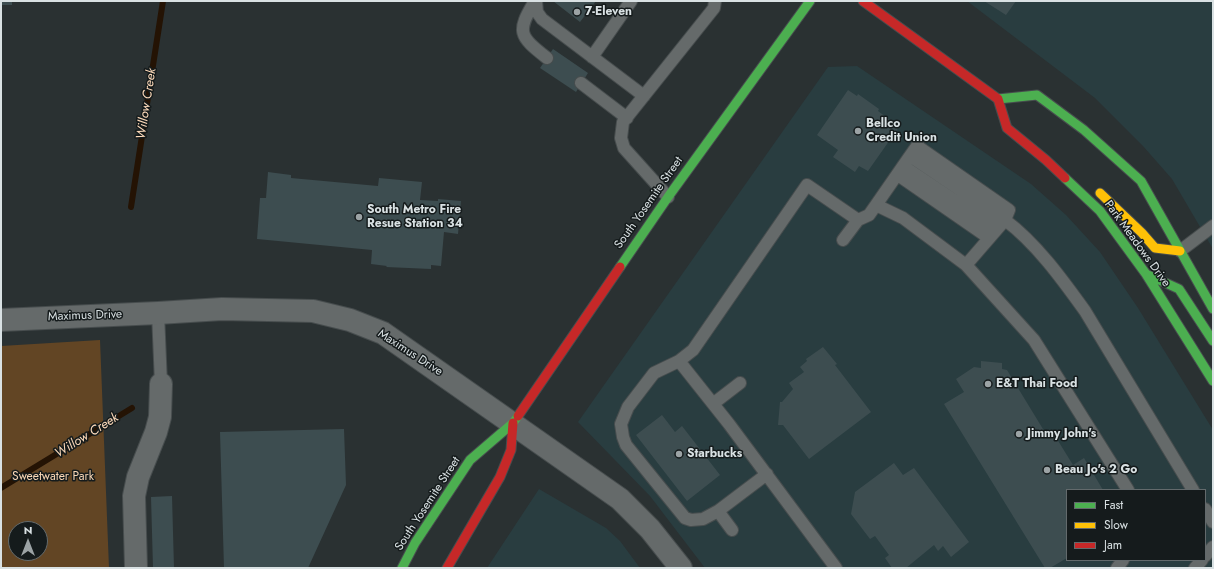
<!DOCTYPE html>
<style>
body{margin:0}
#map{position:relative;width:1214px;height:569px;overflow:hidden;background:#2a3132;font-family:Jost,sans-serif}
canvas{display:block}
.frame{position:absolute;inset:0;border:2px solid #d9e1e3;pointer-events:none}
.legend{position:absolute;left:1066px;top:489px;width:140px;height:72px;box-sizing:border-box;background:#151b1c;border:1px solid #636a6c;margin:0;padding:5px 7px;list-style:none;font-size:12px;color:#d9e1e3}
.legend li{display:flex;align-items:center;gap:8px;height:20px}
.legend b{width:20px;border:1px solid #636a6c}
.north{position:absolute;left:8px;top:521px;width:40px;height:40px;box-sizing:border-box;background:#151b1c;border:1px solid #636a6c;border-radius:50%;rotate:0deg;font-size:11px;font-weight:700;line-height:16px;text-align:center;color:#d9e1e3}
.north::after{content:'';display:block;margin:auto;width:14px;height:18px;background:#9ca3a5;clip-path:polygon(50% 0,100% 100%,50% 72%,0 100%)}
</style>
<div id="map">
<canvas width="1214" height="569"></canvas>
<div class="frame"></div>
<ul class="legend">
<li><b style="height:5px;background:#4caf50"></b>Fast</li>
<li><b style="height:5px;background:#ffc107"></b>Slow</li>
<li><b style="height:5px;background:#c62828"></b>Jam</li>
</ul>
<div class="north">N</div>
</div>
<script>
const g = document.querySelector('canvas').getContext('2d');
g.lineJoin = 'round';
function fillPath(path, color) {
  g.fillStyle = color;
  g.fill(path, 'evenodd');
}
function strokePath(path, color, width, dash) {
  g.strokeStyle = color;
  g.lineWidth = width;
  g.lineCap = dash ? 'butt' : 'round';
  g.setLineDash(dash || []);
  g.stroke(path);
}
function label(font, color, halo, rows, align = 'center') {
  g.font = font + ' Jost,sans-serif';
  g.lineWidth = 3;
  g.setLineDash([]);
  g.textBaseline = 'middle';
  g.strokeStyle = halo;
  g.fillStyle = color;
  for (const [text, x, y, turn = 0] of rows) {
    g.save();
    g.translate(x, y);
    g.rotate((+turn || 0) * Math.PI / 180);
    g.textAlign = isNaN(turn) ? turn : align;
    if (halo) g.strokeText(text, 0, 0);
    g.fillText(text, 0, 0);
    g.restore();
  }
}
const built = new Path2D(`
 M967 1H1213V249L1172 179 1143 146 1095 98Z
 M857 66 1031 184 1066 215 1100 252 1138 308 1213 430V568H705L650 496 578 422 828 67ZM1067 490H1205V560H1067Z
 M539 489 606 528 620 541 640 568H487Z`);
const green = new Path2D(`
 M100 340 109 568H1V346ZM16 529H40V553H16Z`);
const stream = new Path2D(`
 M131 207 163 1
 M1 488 132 408`);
const building = new Path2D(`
 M1 1H12V5H1Z
 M553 1H596L580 22Z
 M984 1H1016L1006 15Z
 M553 49 588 73 576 92 540 68Z
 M848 90 857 96 858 94 879 109 878 111 899 127 868 171 859 166 855 172 833 157 838 150 817 135Z
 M268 172 291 175V178L378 186 379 178 422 182 420 200 438 201V199L461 201 458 234 444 232 441 266 431 265V269L386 267 387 266 371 264 372 250 257 239 260 198H266Z
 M823 347 837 364 835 365 871 412 809 459 783 425H778L780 402H782L793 389 789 383 804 372 800 367 807 361 806 359Z
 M981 361 1002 363V369L1007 370 1046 434 1052 431 1073 465 1084 458 1103 490H1067V558L1050 568H1045L944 404 964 392 956 379 974 367 981 368Z
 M662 415 675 432 682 426 720 475 687 501 636 435Z
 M344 429 346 485 308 568H224L220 432Z
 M894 463 903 475 914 468 969 542 951 557 943 546 938 551 934 545 906 568H892L885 558 889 555 875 536 870 539 851 514 855 492Z
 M172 496 174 568H153L151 497Z`);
const lane = new Path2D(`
 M535 1C516 32 519 36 547 58
 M536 1 537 12 542 19 644 96
 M592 57 631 1
 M581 83 627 118
 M910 156 917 146 1009 210 1005 220 966 265
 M903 166 997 229
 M898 175 989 238
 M668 197 624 148 621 138 623 122 714 8 715 1
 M876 205 903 218 966 265 1034 340 1128 490
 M843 240 858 220 869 215 876 205 910 156 1005 220C1036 243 1062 279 1085 311L1193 490
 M1180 251 1213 226
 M158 313 161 384
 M679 361 729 424 836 568
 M714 403 740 383
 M767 474 718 511 703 519 691 520 685 518 626 445 623 437 621 424 628 407 654 373 679 361 693 350 807 185 858 220
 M1205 509 1213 522
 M718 511 732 530
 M1205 556 1213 547
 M1117 568 1123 560
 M1195 568 1202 560`);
const street = new Path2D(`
 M1 320 158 313 222 309 313 311 350 320 383 333 620 499 650 529 681 568
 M136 568 134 496 138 477 156 432 160 417 161 384`);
const fast = new Path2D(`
 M998 99 1037 95 1084 130 1141 181 1213 309
 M1065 178 1100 211 1146 274 1213 381
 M620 267 668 197 810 1
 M1146 274 1179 289 1213 341
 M402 568 415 543 470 460 513 423 518 416`);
const slow = new Path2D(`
 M1100 193 1142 233 1155 248 1180 251`);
const jam = new Path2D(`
 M863 1 998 99 1007 128 1046 160 1065 178
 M518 416 620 267
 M447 568 500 477 511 450 513 423`);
const markers = [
 [577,12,4,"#9ca3a5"],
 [858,131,4,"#9ca3a5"],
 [359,217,4,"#9ca3a5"],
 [988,384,4,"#9ca3a5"],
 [1019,434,4,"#9ca3a5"],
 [679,454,4,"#9ca3a5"],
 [1047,470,4,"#9ca3a5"]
];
const poiNames = [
 ["7-Eleven",585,12],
 ["Bellco",866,124],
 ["Credit Union",866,138],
 ["South Metro Fire",367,210],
 ["Resue Station 34",367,224],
 ["E&T Thai Food",996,384],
 ["Jimmy John's",1027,434],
 ["Starbucks",687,454],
 ["Beau Jo's 2 Go",1055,470]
];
const streetNames = [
 ["South Yosemite Street",649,203,-55],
 ["Park Meadows Drive",1137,244,54],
 ["Maximus Drive",85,316,-2],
 ["Maximus Drive",410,353,33],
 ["South Yosemite Street",428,504,-57]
];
const parkNames = [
 ["Sweetwater Park",53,477]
];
const waterNames = [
 ["Willow Creek",147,104,-81],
 ["Willow Creek",87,436,-32]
];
fillPath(built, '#293d40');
fillPath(green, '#624524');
strokePath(stream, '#241304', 6);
fillPath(building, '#3d4d50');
strokePath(lane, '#474d4e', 14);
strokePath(street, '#474d4e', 24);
strokePath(fast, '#474d4e', 11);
strokePath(slow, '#474d4e', 11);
strokePath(jam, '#474d4e', 11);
strokePath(lane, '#656a6a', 12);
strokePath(street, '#656a6a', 22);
strokePath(fast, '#4caf50', 9);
strokePath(slow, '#ffc107', 9);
strokePath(jam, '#c62828', 9);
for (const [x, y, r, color] of markers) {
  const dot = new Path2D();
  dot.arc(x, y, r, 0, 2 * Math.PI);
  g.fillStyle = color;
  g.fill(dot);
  strokePath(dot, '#151b1c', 1.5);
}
label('bold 12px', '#d9e1e3', '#151b1c', poiNames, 'left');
label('12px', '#d9e1e3', '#151b1c', streetNames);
label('12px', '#f8d6b5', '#151b1c', parkNames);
label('italic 13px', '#fedbbb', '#151b1c', waterNames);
</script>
